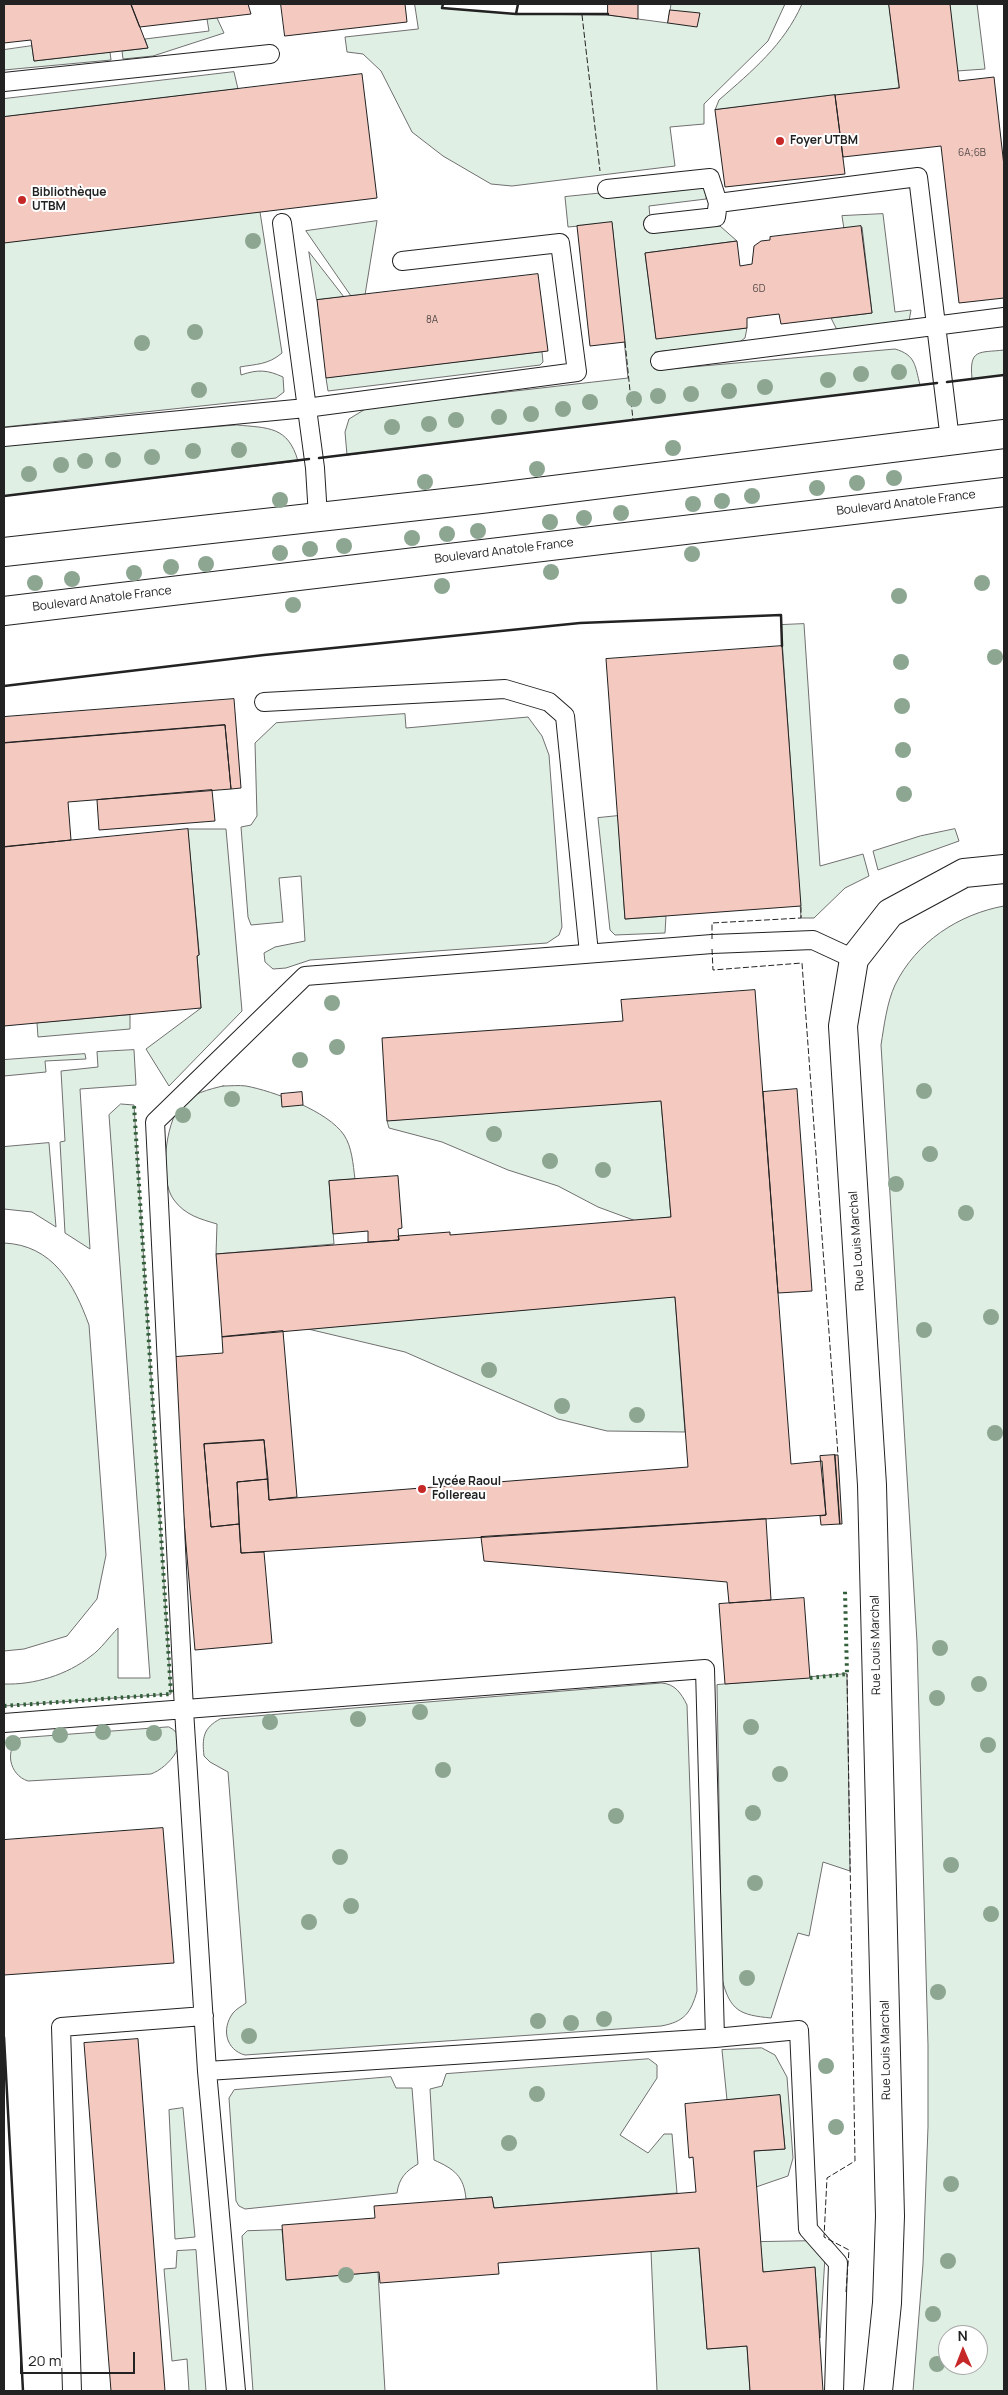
<!DOCTYPE html>
<meta charset="utf-8">
<style>
body{margin:0}
#map{position:relative;width:1008px;height:2395px;overflow:hidden;background:#fff;font-family:Manrope,sans-serif}
canvas{display:block}
.frame{position:absolute;inset:0;border:5px solid #222;pointer-events:none}
.north{position:absolute;left:938px;top:2325px;width:50px;height:50px;box-sizing:border-box;background:#fff;border:1px solid #a7a7a7;border-radius:50%;rotate:359deg;font-size:14px;font-weight:700;line-height:20px;text-align:center;color:#222}
.north::after{content:'';display:block;margin:auto;width:18px;height:22px;background:#c62828;clip-path:polygon(50% 0,100% 100%,50% 72%,0 100%)}
.scale{position:absolute;left:20px;top:2352px;width:115px;height:22px;box-sizing:border-box;border:2px solid #222;border-top:0;padding-left:6px;font-size:15px;line-height:18px;white-space:nowrap;color:#222;-webkit-text-stroke:4px #fff;paint-order:stroke}
</style>
<div id="map">
<canvas width="1008" height="2395"></canvas>
<div class="frame"></div>
<div class="north">N</div>
<div class="scale">20 m</div>
</div>
<script>
const g = document.querySelector('canvas').getContext('2d');
g.lineJoin = 'round';
function fillPath(path, color) {
  g.fillStyle = color;
  g.fill(path, 'evenodd');
}
function strokePath(path, color, width, dash) {
  g.strokeStyle = color;
  g.lineWidth = width;
  g.lineCap = dash ? 'butt' : 'round';
  g.setLineDash(dash || []);
  g.stroke(path);
}
function label(font, color, halo, rows, align = 'center') {
  g.font = font + ' Manrope,sans-serif';
  g.lineWidth = 4;
  g.setLineDash([]);
  g.textBaseline = 'middle';
  g.strokeStyle = halo;
  g.fillStyle = color;
  for (const [text, x, y, turn = 0] of rows) {
    g.save();
    g.translate(x, y);
    g.rotate((+turn || 0) * Math.PI / 180);
    g.textAlign = isNaN(turn) ? turn : align;
    if (halo) g.strokeText(text, 0, 0);
    g.fillText(text, 0, 0);
    g.restore();
  }
}
const green = new Path2D(`
 M415 4H443L442 8 516 14 608 15 668 23 671 4H785L768 41 704 104V124L670 127 675 166 512 186 491 184 443 156 412 132 381 71 363 54 347 52 345 37 418 29Z
 M802 4H889L899 88 715 110 719 100C752 71 784 45 802 4Z
 M950 4H977L985 69 957 71Z
 M217 18 224 33 153 56 123 59 122 51 148 48 145 39 209 31 207 19Z
 M32 46 34 61 110 52 111 60 4 70V50Z
 M234 72 238 89 4 117V99Z
 M699 183 704 186 707 192 706 199 649 206 651 229 720 226 737 241 645 253 656 338 747 328 745 338 738 343 655 352 657 370 895 349C916 355 915 366 920 385L347 455 345 432 349 419 367 408 628 378 612 223 568 227 565 197Z
 M260 212 282 353C268 365 256 364 240 367L241 375C258 369 268 370 283 377L284 392 276 398 4 427V243Z
 M883 214 895 312 911 310 909 321 838 332 831 318 872 313 862 227 844 229 842 216Z
 M377 221 365 295 351 296 306 231Z
 M309 252 344 297 317 300Z
 M1004 350V375L972 379C969 348 979 353 1004 350Z
 M542 352 543 362 540 365 328 391 326 378Z
 M237 425C268 428 288 426 298 461L4 496V444Z
 M804 624 820 866 863 854 869 876 845 888 814 918H801L781 625Z
 M405 714 406 728 528 717 542 736 549 755 562 927 559 935 547 943 310 960 286 968 273 969 265 962 264 953 275 947 305 941 301 876 279 878 283 922 251 925 248 917 241 827 251 825 257 816 255 743 276 723Z
 M618 816 625 919 666 916 665 933 615 935 610 930 598 818Z
 M188 829H226L242 1011 169 1086 146 1049 201 1008 197 956 199 955Z
 M955 829 959 841 878 870 873 851 920 836Z
 M1004 906V2391H913L923 2264 928 2127V2045L917 1642 881 1045C884 1026 887 1002 895 985 916 942 959 914 1004 906ZM948 2335H978V2365H948Z
 M130 1015V1029L38 1037 37 1023Z
 M134 1050 136 1085 80 1089 90 1249 65 1233 60 1142 65 1141 61 1071 98 1067 97 1052Z
 M85 1054 86 1059 45 1061 46 1072 4 1076V1060Z
 M223 1086C230 1086 239 1085 246 1086 273 1091 328 1111 344 1135 352 1147 353 1164 355 1179L329 1181 334 1244 216 1254 217 1224C200 1219 185 1215 174 1200 159 1181 165 1123 181 1105 190 1094 210 1089 223 1086Z
 M661 1101 671 1217 636 1221 598 1207 558 1186 508 1170 442 1142 389 1128 387 1121Z
 M121 1104 134 1105 171 1694 4 1706V1684C34 1685 67 1675 91 1656 101 1649 109 1637 118 1628V1678H150L109 1115Z
 M49 1143 56 1227 32 1212 4 1209V1147Z
 M4 1243C53 1245 74 1284 89 1325L106 1555 97 1599 67 1636 24 1649 4 1651Z
 M675 1297 685 1432 607 1431 558 1419 405 1352 308 1329Z
 M847 1674 850 1871 823 1862 809 1936 798 1933 771 2018C740 2015 730 2011 722 1979L717 1685Z
 M662 1683C675 1684 681 1693 687 1705L697 1991C691 2013 684 2022 661 2026L245 2055C226 2050 221 2029 233 2013 236 2009 242 2006 246 2003L228 1772 210 1762 204 1756C202 1738 203 1728 220 1719Z
 M169 1727C194 1739 168 1768 151 1774L28 1781C9 1775 4 1749 20 1738Z
 M762 2048 775 2055 787 2077 793 2158 788 2176 756 2187 754 2151 785 2149 780 2096 727 2100 722 2050Z
 M649 2059 657 2065V2078L620 2135 648 2153 664 2134H672L677 2193 494 2208 492 2197 466 2199C464 2176 454 2169 434 2160L430 2089 442 2086 446 2074Z
 M391 2077 396 2088H412L418 2164C406 2171 399 2178 397 2193L245 2209 239 2206 236 2201 229 2098 234 2090Z
 M183 2108 195 2237 175 2239 169 2110Z
 M282 2230 287 2280 378 2272 385 2391H253L242 2236 247 2231Z
 M809 2241 825 2257 820 2338 815 2268 763 2272 760 2242Z
 M699 2248 707 2349 747 2346 750 2391H657L651 2251Z
 M196 2250 206 2391H189L187 2359 172 2361 164 2269 176 2268 177 2251Z`);
const building = new Path2D(`
 M4 4H131L148 48 34 61 31 40 4 43Z
 M131 4H248L251 14 140 27Z
 M281 4H405L407 22 285 36Z
 M608 4H638V19L608 15Z
 M889 4H950L959 81 994 77 1004 166V298L959 303 941 146 843 157 835 95 899 88Z
 M670 10 700 13 697 27 668 23Z
 M362 74 377 198 4 243V117Z
 M835 95 845 174 725 187 715 110Z
 M612 222 625 342 590 346 577 226Z
 M861 226 872 313 781 324 779 314 762 316 747 318V328L656 339 645 253 737 241 740 266 752 264 754 246 761 241 770 240V237Z
 M538 274 548 351 326 378 317 300Z
 M782 646 801 906 625 919 606 659Z
 M234 699 241 788 231 789 225 725 4 743V717Z
 M225 725 231 789 68 802 71 840 4 847V743Z
 M212 790 215 821 99 830 97 800Z
 M188 829 199 955 197 956 201 1008 4 1026V847Z
 M755 990 791 1464 822 1461 826 1515 241 1553 237 1482 268 1479 269 1500 688 1467 675 1297 222 1337 216 1254 399 1240 398 1236 450 1232V1235L671 1217 661 1101 387 1121 382 1038 623 1021 621 1000Z
 M797 1089 812 1291 778 1293 763 1092Z
 M302 1092 303 1105 282 1107 281 1094Z
 M398 1176 402 1228 398 1229 399 1240 368 1242V1231L333 1234 329 1181Z
 M283 1331 297 1497 269 1500 264 1440 204 1444 211 1527 239 1524 241 1553 264 1552 272 1643 195 1650 170 1357 223 1353 222 1337Z
 M264 1440 268 1479 237 1482 239 1524 211 1527 204 1444Z
 M835 1455H838L842 1524H840Z
 M835 1455 840 1524 821 1525 820 1516 826 1515 820 1456Z
 M766 1519 771 1600 729 1603 727 1582 484 1561 481 1537Z
 M804 1598 810 1678 725 1684 719 1604Z
 M163 1828 174 1963 4 1975V1840Z
 M138 2039 165 2391H111L84 2043Z
 M780 2095 785 2149 754 2151 763 2272 815 2267 823 2391H750L747 2346 707 2349 699 2248 498 2263 499 2274 380 2283 379 2272 286 2280 282 2225 375 2218 374 2206 466 2199 492 2197 494 2208 696 2192 693 2157 689 2158 685 2104Z`);
const lane = new Path2D(`
 M4 82 270 54
 M607 189 710 178 718 203 918 177 950 440
 M282 223 315 468 318 517
 M653 224 716 217 718 203
 M660 361 1004 317
 M4 437 306 408 577 372 560 243 402 261
 M264 702 505 689 549 702 565 716 589 953
 M4 1723 705 1669 715 2038 207 2071 184 1710 155 1122 305 976 712 944 813 940 854 959
 M715 2038 799 2030 808 2229 838 2263 834 2391
 M207 2071 236 2391
 M72 2391 61 2027 204 2016`);
const street = new Path2D(`
 M878 2391 887 2303 890 2216 872 1485 843 1026 854 959 890 913 964 873 1004 869`);
const primary = new Path2D(`
 M4 552 481 499 1004 434
 M4 611 1004 492`);
const hedge = new Path2D(`
 M810 1678 847 1674 845 1591
 M4 1706 171 1694 134 1105`);
const fence = new Path2D(`
 M582 15 600 171
 M625 342 633 420
 M712 939V923L801 918V906
 M712 949 713 970 802 963 838 1455
 M846 2292 849 2250 824 2237 827 2178 855 2161 847 1674`);
const wall = new Path2D(`
 M443 4 442 8 516 14 518 4
 M516 14H608
 M947 382 1004 375
 M319 458 937 383
 M4 496 309 459
 M4 686 264 655 580 623 781 615 782 646
 M4 2037 23 2391`);
const trees = [
 [253,241],
 [195,332],
 [142,343],
 [899,372],
 [861,374],
 [828,380],
 [765,387],
 [199,390],
 [729,391],
 [691,394],
 [658,396],
 [634,399],
 [590,402],
 [563,409],
 [531,414],
 [499,417],
 [456,420],
 [429,424],
 [392,427],
 [673,448],
 [239,450],
 [193,451],
 [152,457],
 [113,460],
 [85,461],
 [61,465],
 [537,469],
 [29,474],
 [894,478],
 [425,482],
 [857,483],
 [817,488],
 [752,496],
 [280,500],
 [722,501],
 [693,504],
 [621,513],
 [584,518],
 [550,522],
 [478,531],
 [447,534],
 [412,538],
 [344,546],
 [310,549],
 [280,553],
 [692,554],
 [206,564],
 [171,567],
 [551,572],
 [134,573],
 [72,579],
 [35,583],
 [982,583],
 [442,586],
 [899,596],
 [293,605],
 [995,657],
 [901,662],
 [902,706],
 [903,750],
 [904,794],
 [332,1003],
 [337,1047],
 [300,1060],
 [924,1091],
 [232,1099],
 [183,1115],
 [494,1134],
 [930,1154],
 [550,1161],
 [603,1170],
 [896,1184],
 [966,1213],
 [991,1317],
 [924,1330],
 [489,1370],
 [562,1406],
 [637,1415],
 [995,1433],
 [940,1648],
 [979,1684],
 [937,1698],
 [420,1712],
 [358,1719],
 [270,1722],
 [751,1727],
 [103,1732],
 [154,1733],
 [60,1735],
 [13,1743],
 [988,1745],
 [443,1770],
 [780,1774],
 [753,1813],
 [616,1816],
 [340,1857],
 [951,1865],
 [755,1883],
 [351,1906],
 [991,1914],
 [309,1922],
 [747,1978],
 [938,1992],
 [604,2019],
 [538,2021],
 [571,2023],
 [249,2036],
 [826,2066],
 [537,2094],
 [836,2127],
 [509,2143],
 [951,2184],
 [948,2261],
 [346,2275],
 [933,2314],
 [937,2364]
];
const markers = [
 [780,141,5,"#c62828"],
 [22,200,5,"#c62828"],
 [422,1489,5,"#c62828"]
];
const numberNames = [
 ["6A;6B",972,153],
 ["6D",759,289],
 ["8A",432,320]
];
const poiNames = [
 ["Foyer UTBM",790,141],
 ["Bibliothèque",32,193],
 ["UTBM",32,207],
 ["Lycée Raoul",432,1482],
 ["Follereau",432,1496]
];
const streetNames = [
 ["Boulevard Anatole France",906,503,-7],
 ["Boulevard Anatole France",504,551,-7],
 ["Boulevard Anatole France",102,599,-7],
 ["Rue Louis Marchal",857,1241,-94],
 ["Rue Louis Marchal",876,1645,-91],
 ["Rue Louis Marchal",886,2050,-91]
];
fillPath(green, '#e0efe3');
strokePath(green, '#6f6f6f', 1);
fillPath(building, '#f3c9c0');
strokePath(building, '#222', 1);
strokePath(lane, '#222', 20);
strokePath(street, '#222', 30);
strokePath(primary, '#222', 30);
strokePath(lane, '#fff', 18);
strokePath(street, '#fff', 28);
strokePath(primary, '#fff', 28);
strokePath(hedge, '#2f5e38', 4, [2.5, 4]);
strokePath(fence, '#222', 1, [6, 2.5]);
strokePath(wall, '#222', 2.5);
g.fillStyle = '#8da692';
for (const [x, y] of trees) {
  g.beginPath();
  g.arc(x, y, 8, 0, 2 * Math.PI);
  g.fill();
}
for (const [x, y, r, color] of markers) {
  const dot = new Path2D();
  dot.arc(x, y, r, 0, 2 * Math.PI);
  g.fillStyle = color;
  g.fill(dot);
  strokePath(dot, '#fff', 2);
}
label('10px', '#564c4a', null, numberNames);
label('bold 12px', '#222', '#fff', poiNames, 'left');
label('12px', '#222', '#fff', streetNames);
</script>
